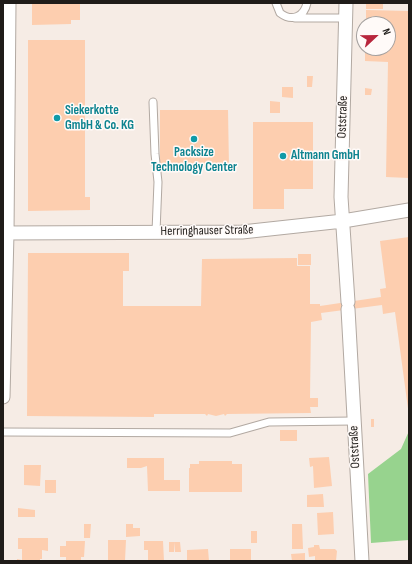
<!DOCTYPE html>
<meta charset="utf-8">
<style>
body{margin:0}
#map{position:relative;width:412px;height:564px;overflow:hidden;background:#f6ece5;font-family:"Sofia Sans Condensed",sans-serif}
canvas{display:block}
.frame{position:absolute;inset:0;border:4px solid #1f1c19;pointer-events:none}
.north{position:absolute;left:356px;top:16px;width:40px;height:40px;box-sizing:border-box;background:#fffaf8;border:1px solid #a5a19f;border-radius:50%;rotate:68deg;font-size:11px;font-weight:700;line-height:16px;text-align:center;color:#1f1c19}
.north::after{content:'';display:block;margin:auto;width:14px;height:18px;background:#b8263d;clip-path:polygon(50% 0,100% 100%,50% 72%,0 100%)}
</style>
<div id="map">
<canvas width="412" height="564"></canvas>
<div class="frame"></div>
<div class="north">N</div>
</div>
<script>
const g = document.querySelector('canvas').getContext('2d');
g.lineJoin = 'round';
function fillPath(path, color) {
  g.fillStyle = color;
  g.fill(path, 'evenodd');
}
function strokePath(path, color, width, dash) {
  g.strokeStyle = color;
  g.lineWidth = width;
  g.lineCap = dash ? 'butt' : 'round';
  g.setLineDash(dash || []);
  g.stroke(path);
}
function label(font, color, halo, rows, align = 'center') {
  g.font = font + ' "Sofia Sans Condensed",sans-serif';
  g.lineWidth = 3;
  g.setLineDash([]);
  g.textBaseline = 'middle';
  g.strokeStyle = halo;
  g.fillStyle = color;
  for (const [text, x, y, turn = 0] of rows) {
    g.save();
    g.translate(x, y);
    g.rotate((+turn || 0) * Math.PI / 180);
    g.textAlign = isNaN(turn) ? turn : align;
    if (halo) g.strokeText(text, 0, 0);
    g.fillText(text, 0, 0);
    g.restore();
  }
}
const forest = new Path2D(`
 M409 431V540L371 543 368 474 401 449Z`);
const building = new Path2D(`
 M32 3H80V20H71V24L32 25Z
 M366 3H383V9H366Z
 M366 10 409 11V178L386 177 388 62 365 61V48H388V24H366Z
 M28 40H85V197H90V210L28 211Z
 M307 76H313L312 87H307Z
 M282 87H293V98L282 97Z
 M365 88 372 89 371 95H365Z
 M270 101 280 102V113H270Z
 M160 110H228L229 167 160 168Z
 M253 122H313V189H284V209H253Z
 M409 237V416L395 312 383 314 382 305 321 313 322 320 311 322 310 398H318V407H310L311 413 227 414 225 416 224 414 216 416 208 414 207 416 205 414H154V417L27 416 28 253H129V271H123V306H201L202 259 297 258V266H310V304H320V306L381 297 380 289 386 288 380 241Z
 M298 254H311V265H298Z
 M371 419H374V427H371Z
 M280 430H297V441H280Z
 M329 457 332 486 314 488 313 466 310 467 309 458Z
 M127 458H164V480H180V491H148L147 466 141 468H127Z
 M199 461H232V464H242V492H189V468H190V464H199Z
 M24 465H41L40 486 24 485Z
 M45 480H56V493H45Z
 M323 494 324 507H307V495Z
 M18 508 35 510V517H18Z
 M333 512 334 534 318 535 317 513Z
 M84 524H91L90 538H84Z
 M126 524H133V528H140V536L126 537Z
 M292 524H302L303 549H292Z
 M251 531H257V543H251Z
 M18 538H48V551L42 550V559H40V561H17V559L22 560V549H18Z
 M108 540H126L125 561H108Z
 M66 541H85L84 557H81V561H66V557H60V546H66Z
 M144 541H163L164 561H148V550H144Z
 M169 542H175L174 552H169Z
 M175 542H180L181 552H175Z
 M314 545H319L320 549H335L337 551 336 561H315V556L309 557 308 548 314 547Z
 M208 549 209 561H187V550Z
 M230 549H251V561H230Z
 M305 553V561H292L291 554Z`);
const service = new Path2D(`
 M276 3 280 13C292 22 304 17 307 3
 M295 18H346
 M153 102 155 154 158 182 156 232
 M3 432 230 433 269 422 354 421`);
const minor = new Path2D(`
 M346 3 341 197 348 302
 M3 233 242 232 343 221 409 210
 M348 309 362 561
 M3 397 7 233 9 3`);
const markers = [
 [57,118,4,"#0f9aa8"],
 [194,139,4,"#0f9aa8"],
 [283,156,4,"#0f9aa8"]
];
const cultureNames = [
 ["Siekerkotte",65,111],
 ["GmbH & Co. KG",65,126],
 ["Packsize",194,153,"center"],
 ["Technology Center",194,168,"center"],
 ["Altmann GmbH",291,156]
];
const streetNames = [
 ["Oststraße",343,117,-88],
 ["Herringhauser Straße",207,231,-1],
 ["Oststraße",355,447,-93]
];
fillPath(forest, '#97d38e');
fillPath(building, '#fdceaf');
strokePath(service, '#b2a9a2', 9);
strokePath(minor, '#b2a9a2', 15);
strokePath(service, '#fff', 7);
strokePath(minor, '#fff', 13);
for (const [x, y, r, color] of markers) {
  const dot = new Path2D();
  dot.arc(x, y, r, 0, 2 * Math.PI);
  g.fillStyle = color;
  g.fill(dot);
  strokePath(dot, '#fffaf8', 1.5);
}
label('bold 13px', '#0d838f', '#fffaf8', cultureNames, 'left');
label('13px', '#1f1c19', '#fffaf8', streetNames);
</script>
